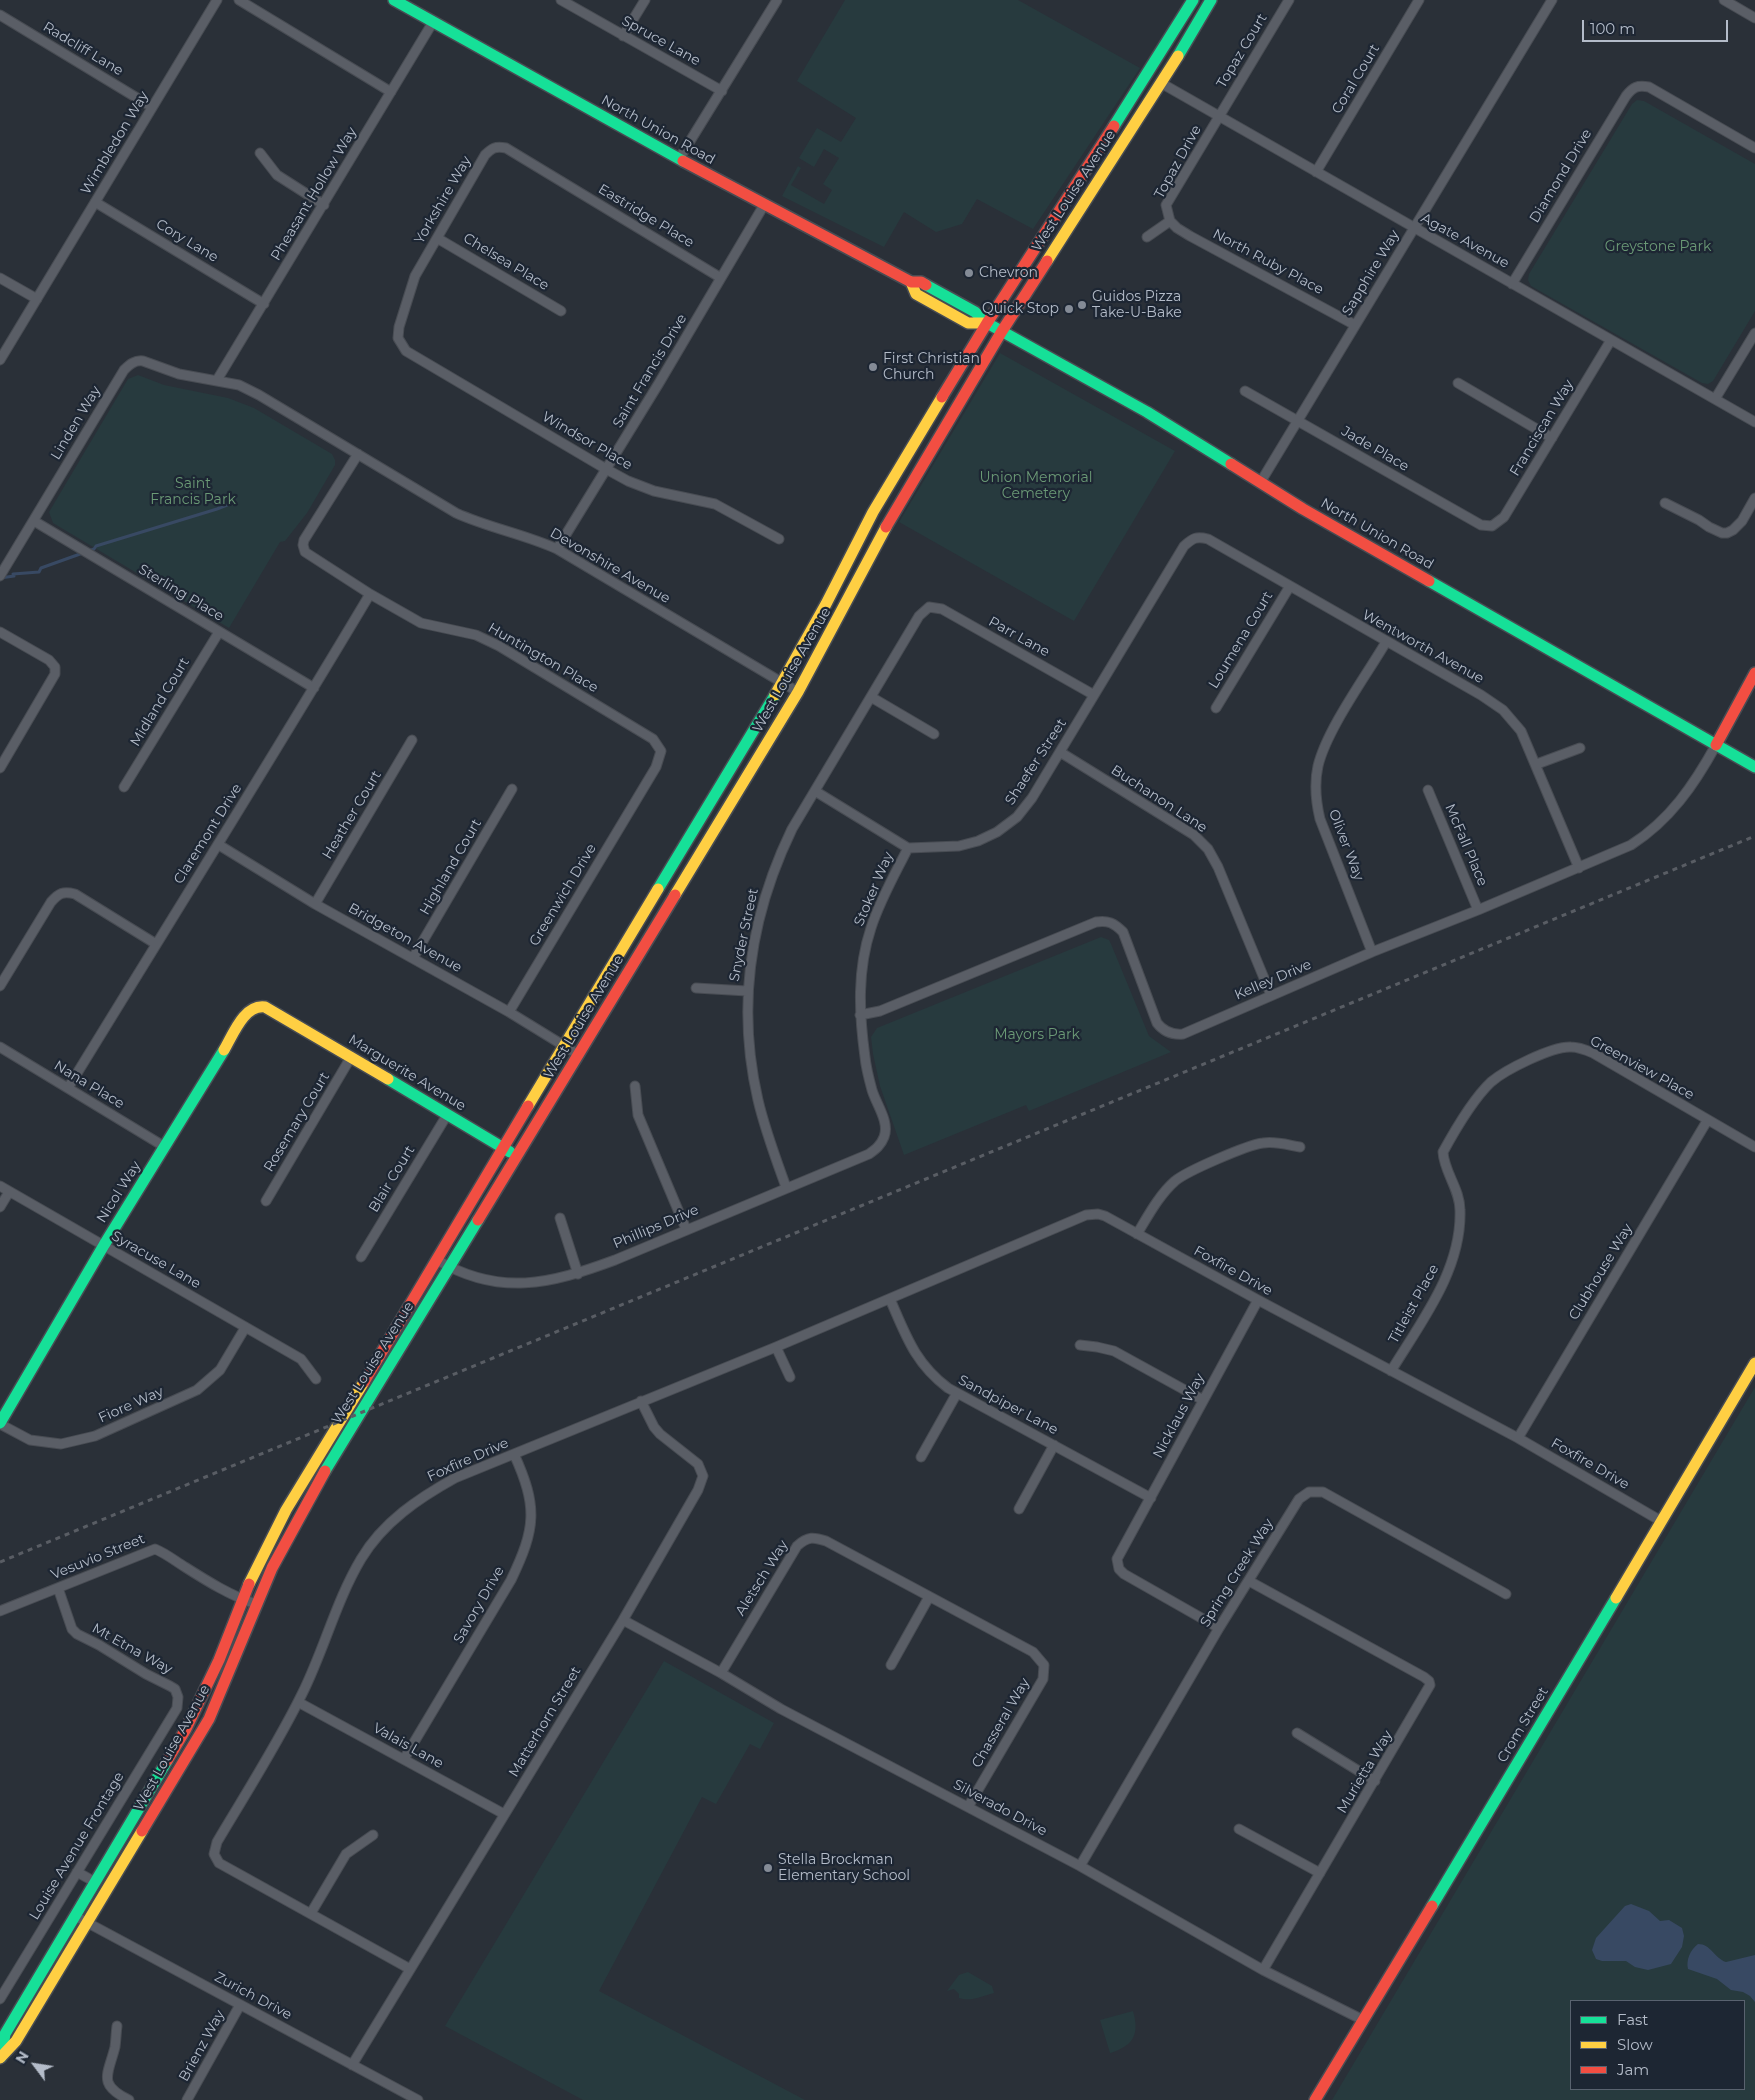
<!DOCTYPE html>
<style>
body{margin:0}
#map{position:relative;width:1755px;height:2100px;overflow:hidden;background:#2a3038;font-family:Montserrat,sans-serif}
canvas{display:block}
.legend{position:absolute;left:1570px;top:2000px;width:175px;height:90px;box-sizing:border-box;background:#1d2633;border:1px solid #59626f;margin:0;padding:6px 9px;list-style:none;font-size:15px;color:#b4bcc9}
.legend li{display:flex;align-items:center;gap:10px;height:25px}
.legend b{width:25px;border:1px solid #59626f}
.north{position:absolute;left:10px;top:2040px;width:50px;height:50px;-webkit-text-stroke:4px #1d2633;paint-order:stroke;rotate:301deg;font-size:14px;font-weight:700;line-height:20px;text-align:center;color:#b4bcc9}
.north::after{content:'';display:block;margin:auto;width:18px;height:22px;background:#b4bcc9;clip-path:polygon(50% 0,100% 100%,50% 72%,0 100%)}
.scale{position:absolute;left:1582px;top:20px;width:146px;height:22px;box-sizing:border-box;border:2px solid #b4bcc9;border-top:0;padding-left:6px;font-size:15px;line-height:18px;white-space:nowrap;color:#b4bcc9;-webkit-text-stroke:4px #1d2633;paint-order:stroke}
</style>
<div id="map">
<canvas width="1755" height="2100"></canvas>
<ul class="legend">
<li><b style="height:6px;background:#16e098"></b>Fast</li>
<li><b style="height:6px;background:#ffcf43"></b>Slow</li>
<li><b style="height:6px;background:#f24e42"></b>Jam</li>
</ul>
<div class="north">N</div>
<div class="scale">100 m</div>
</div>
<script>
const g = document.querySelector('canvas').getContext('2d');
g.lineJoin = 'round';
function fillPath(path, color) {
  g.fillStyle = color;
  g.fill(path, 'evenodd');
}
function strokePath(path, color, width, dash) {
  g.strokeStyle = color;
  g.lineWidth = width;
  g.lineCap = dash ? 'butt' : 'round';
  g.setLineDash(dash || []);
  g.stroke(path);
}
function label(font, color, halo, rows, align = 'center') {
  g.font = font + ' Montserrat,sans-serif';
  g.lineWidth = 4.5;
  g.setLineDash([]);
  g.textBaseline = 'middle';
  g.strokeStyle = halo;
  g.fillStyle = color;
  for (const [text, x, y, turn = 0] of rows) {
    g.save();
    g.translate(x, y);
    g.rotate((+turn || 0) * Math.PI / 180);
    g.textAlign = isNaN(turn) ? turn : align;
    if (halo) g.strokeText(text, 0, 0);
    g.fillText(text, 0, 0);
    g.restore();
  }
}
const green = new Path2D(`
 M845 0H1018L1140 68 1033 229 977 199 962 224 936 232 904 212 884 247 782 196 798 166 801 168 791 185 824 204 832 190 823 184 839 158 824 149 814 167 799 158 817 128 841 142 856 118 797 81Z
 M1637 100 1644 101 1755 164V311L1713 381 1708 384 1702 383 1531 286 1528 280 1529 274 1632 104Z
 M1000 353 1175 451 1074 621 899 522Z
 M138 375 164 385 228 398 254 408 332 454 335 460V465L307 513 285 541 280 542 229 628 53 523 49 512 128 379Z
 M1101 937 1109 940 1111 944 1149 1036 1171 1052 1029 1111 1026 1105 904 1155 880 1086 873 1054 871 1037 877 1028Z
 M1755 1387V2100H1332ZM1571 2001H1744V2089H1571Z
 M664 1661 774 1723 760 1749 750 1744 716 1804 702 1797 599 1991 805 2100H583L445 2026Z
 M968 1972 992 1986 994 1993C982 1996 971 2002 959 1998V1994L954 1989 947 1991 959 1975Z
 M1133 2011C1140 2035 1133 2046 1110 2053L1100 2020Z`);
const water = new Path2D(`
 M1631 1904 1649 1911 1660 1921 1669 1920 1682 1928 1684 1936 1682 1947 1671 1964 1648 1970 1635 1967 1626 1961H1602L1596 1959 1592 1950 1596 1938 1625 1906Z
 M1698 1944C1711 1944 1714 1958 1726 1962L1755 1955V2002L1750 1996 1743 1992 1731 1990 1717 1979 1688 1969C1686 1960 1690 1950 1698 1944Z`);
const stream = new Path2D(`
 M0 578 14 576 13 574 39 572 41 568 94 549 96 546 217 509 227 505`);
const street = new Path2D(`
 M239 0 391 92
 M561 0 722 91
 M1724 0 1755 18
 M0 15 152 107
 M623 36 645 0
 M1161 83 1755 422
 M260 153 277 175 324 205
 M679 159 777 0
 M1316 172 1419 0
 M95 202 264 304
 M1170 221 1166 205 1289 0
 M1170 221 1177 228 1190 236 1355 325
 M1147 237 1170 221
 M437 238 561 311
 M0 278 37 299
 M721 278 506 148C495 146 492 148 485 155L415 276 399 327 398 338 406 351 606 469 628 481 654 491 715 504 779 539
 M1512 284 1626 96C1633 87 1637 85 1649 87L1755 148
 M0 360 217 0
 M217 380 433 22
 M1458 383 1552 438
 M1245 391 1481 525 1492 526 1504 517 1611 340
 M1715 399 1755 333
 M358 454 304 540 303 545 305 552 370 594 421 623 476 635 499 646 653 739 661 751 656 767 509 1012
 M1260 483 1552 0
 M1665 503 1699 520 1709 527 1722 533H1727L1733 530 1742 521 1755 498
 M34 521 314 688
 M557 549 659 383 764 205
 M0 576 124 370C130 364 135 360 143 361L179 374 239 385 259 395 456 513C489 528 524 534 557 549L798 692
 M0 632 49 660 55 667V674L0 768
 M871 697 934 734
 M1216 708 1290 586
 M1060 752 1194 835 1208 849 1218 867 1271 995
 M1537 764 1580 748
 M124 787 219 632
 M1428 790 1478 910
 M815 791 908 848 959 846 978 841 997 832 1017 817 1032 798 1184 546C1193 538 1196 536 1208 539L1481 695 1503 710 1521 731 1579 868
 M219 845 315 904 509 1012 579 1055
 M315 904 412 740
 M1372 952 1320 819C1316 802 1314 784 1318 766 1327 729 1366 676 1386 642
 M413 958 512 789
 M0 986 51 902C59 893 63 891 75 894L156 944
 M696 988 747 991
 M860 1015 880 1011 1096 922C1108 920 1114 923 1123 932L1157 1023C1164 1032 1172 1035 1183 1034L1372 952 1478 910 1631 845C1670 820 1694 785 1716 745
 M0 1047 165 1147
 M635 1086 638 1115 686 1229
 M68 1088C169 923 271 760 370 594
 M0 1186 301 1359 316 1379
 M786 1187C776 1159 765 1130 758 1100 736 1005 750 916 792 829L919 616 929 607 942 609 1094 695
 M266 1201 351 1057
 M0 1207 9 1192
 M560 1218 578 1274
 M1137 1234C1148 1216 1159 1195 1175 1181 1187 1171 1247 1145 1263 1143 1276 1141 1288 1145 1300 1147
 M361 1257 447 1115
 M437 1260C500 1297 550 1284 615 1260L869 1154C876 1149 881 1145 884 1137 890 1122 876 1104 872 1090 869 1079 866 1068 865 1057 859 1013 857 970 871 928 880 900 895 874 908 848
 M890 1299C906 1336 915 1363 948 1388L1151 1498
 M1080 1345 1097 1347 1114 1351 1203 1400
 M776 1347 790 1377
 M1391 1371C1421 1322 1462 1270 1460 1210 1460 1189 1444 1172 1443 1152 1455 1130 1473 1099 1491 1082 1505 1070 1552 1046 1571 1047 1579 1047 1586 1050 1593 1053L1755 1147
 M0 1424 30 1440 61 1444 95 1436 197 1390 220 1370 245 1328
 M1518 1438 1707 1121
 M921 1457 957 1393
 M1019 1509 1054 1445
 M1249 1581 1424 1677 1429 1681 1430 1685 1263 1970
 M0 1611 155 1549C167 1554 175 1561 185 1567 207 1581 231 1596 256 1604
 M623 1620 721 1673 781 1709 1080 1866 1263 1970 1363 2020
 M1219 1628 1124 1574 1119 1569 1117 1559 1258 1300
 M891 1665 929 1597
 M721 1673 797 1546C808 1536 814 1537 826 1541L1033 1652 1044 1665 1043 1679 968 1807
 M298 1702 504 1814
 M1297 1733 1375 1781
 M404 1759 511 1580C536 1528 538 1507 514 1454
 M1239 1829 1320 1873
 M1080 1866 1219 1628 1299 1499 1309 1492H1323L1506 1594
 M77 1872 95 1882
 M311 1913 346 1854 373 1835
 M75 1916 418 2100
 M410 1969 219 1863 214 1854 217 1842C246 1793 277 1745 302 1694 324 1650 336 1601 361 1559 383 1522 419 1498 455 1478L776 1347 1086 1215 1098 1214 1105 1216 1258 1300 1518 1438 1661 1521
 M0 1999 177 1708 178 1697 175 1689 170 1686 146 1674 99 1645 77 1634 72 1629 58 1588
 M117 2026C116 2033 116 2040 115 2047 108 2075 97 2084 129 2100
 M352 2065 623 1620 698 1490 703 1476 698 1464 660 1434 654 1427 641 1401
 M187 2100 240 2005`);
const fast = new Path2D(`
 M394 0 683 161
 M1178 56 1211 0
 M1114 126 1193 0
 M926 285 975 312 987 323 1147 412 1231 464
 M1429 581 1755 767
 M658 889 775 695
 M388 1079 510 1152
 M0 1423 104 1245 224 1050
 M325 1471 478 1220
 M1432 1906 1616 1598
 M1 2057 5 2034 167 1761`);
const slow = new Path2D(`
 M1047 261 1178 56
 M911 282 916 294 968 323H987
 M775 695 826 604 873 512 942 397
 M675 895 798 692 886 527
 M224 1050C233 1035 244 1004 265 1007L388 1079
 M528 1106 658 889
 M249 1584 286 1510 364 1382
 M1616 1598 1755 1363
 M0 2058 16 2041 142 1831`);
const jam = new Path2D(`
 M683 161 911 282H921L926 285
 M942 397 987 323 1114 126
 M1231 464 1303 509 1429 581
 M886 527 1002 331 1047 261
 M1716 745 1755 673
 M478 1220 675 895
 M364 1382 528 1106
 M167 1761 186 1729 219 1660 249 1584
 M142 1831 209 1719 272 1568 325 1471
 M1315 2100 1432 1906`);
const rail = new Path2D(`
 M0 1562 1755 836`);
const markers = [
 [969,273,5,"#848b96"],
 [1082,305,5,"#848b96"],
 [1069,309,5,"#848b96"],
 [873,367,5,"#848b96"],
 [768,1868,5,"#848b96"]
];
const streetNames = [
 ["Spruce Lane",661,41,29],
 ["Radcliff Lane",83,49,31],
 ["Topaz Court",1242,51,-59],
 ["Coral Court",1356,79,-59],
 ["North Union Road",658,130,29],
 ["Wimbledon Way",115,143,-59],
 ["Topaz Drive",1178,162,-61],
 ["Diamond Drive",1561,176,-59],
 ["West Louise Avenue",1074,191,-57],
 ["Pheasant Hollow Way",314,194,-59],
 ["Yorkshire Way",443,200,-60],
 ["Eastridge Place",646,216,31],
 ["Cory Lane",187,241,31],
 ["Agate Avenue",1465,241,29],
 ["Chelsea Place",506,262,31],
 ["North Ruby Place",1268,262,28],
 ["Sapphire Way",1371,273,-59],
 ["Saint Francis Drive",650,371,-59],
 ["Linden Way",76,423,-59],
 ["Franciscan Way",1542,428,-59],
 ["Windsor Place",587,441,30],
 ["Jade Place",1375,449,30],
 ["North Union Road",1377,534,30],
 ["Devonshire Avenue",610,566,30],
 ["Sterling Place",181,593,31],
 ["Parr Lane",1019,637,29],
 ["Loumena Court",1241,640,-59],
 ["Wentworth Avenue",1423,647,29],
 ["Huntington Place",543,658,30],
 ["West Louise Avenue",792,670,-60],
 ["Midland Court",160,702,-59],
 ["Shaefer Street",1036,762,-57],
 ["Buchanon Lane",1159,799,33],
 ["Heather Court",352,815,-59],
 ["Claremont Drive",208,834,-58],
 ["Oliver Way",1346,845,69],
 ["McFall Place",1466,845,67],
 ["Highland Court",451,867,-60],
 ["Stoker Way",874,889,-67],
 ["Greenwich Drive",563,895,-59],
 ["Snyder Street",744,935,-78],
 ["Bridgeton Avenue",405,938,29],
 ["Kelley Drive",1273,980,-23],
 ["West Louise Avenue",584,1017,-59],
 ["Greenview Place",1642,1068,29],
 ["Marguerite Avenue",407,1073,31],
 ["Nana Place",89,1085,31],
 ["Rosemary Court",297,1122,-59],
 ["Blair Court",392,1179,-59],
 ["Nicol Way",119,1192,-58],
 ["Phillips Drive",656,1227,-23],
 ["Syracuse Lane",156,1260,30],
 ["Foxfire Drive",1233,1271,29],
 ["Clubhouse Way",1601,1272,-59],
 ["Titleist Place",1414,1304,-61],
 ["West Louise Avenue",373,1363,-58],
 ["Fiore Way",131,1405,-24],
 ["Sandpiper Lane",1008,1405,28],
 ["Nicklaus Way",1179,1416,-62],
 ["Foxfire Drive",468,1460,-24],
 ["Foxfire Drive",1590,1464,30],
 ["Vesuvio Street",98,1557,-22],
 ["Spring Creek Way",1237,1573,-58],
 ["Aletsch Way",762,1578,-58],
 ["Savory Drive",479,1605,-60],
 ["Mt Etna Way",132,1649,29],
 ["Matterhorn Street",545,1722,-59],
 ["Chasseral Way",1001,1723,-60],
 ["Crom Street",1523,1725,-59],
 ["Valais Lane",408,1746,29],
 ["West Louise Avenue",172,1748,-61],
 ["Murietta Way",1365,1772,-59],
 ["Silverado Drive",1000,1808,28],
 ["Louise Avenue Frontage",77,1846,-59],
 ["Zurich Drive",253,1996,28],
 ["Brienz Way",202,2046,-61]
];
const parkNames = [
 ["Greystone Park",1658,247],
 ["Union Memorial",1036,478],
 ["Cemetery",1036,494],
 ["Saint",193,484],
 ["Francis Park",193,500],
 ["Mayors Park",1037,1035]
];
const poiNames = [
 ["Chevron",979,273],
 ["Guidos Pizza",1092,297],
 ["Take-U-Bake",1092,313],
 ["Quick Stop",1059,309,"right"],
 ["First Christian",883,359],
 ["Church",883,375],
 ["Stella Brockman",778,1860],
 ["Elementary School",778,1876]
];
fillPath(green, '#273a3e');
fillPath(water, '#384963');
strokePath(stream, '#384963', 3);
strokePath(street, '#484c53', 11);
strokePath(fast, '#484c53', 14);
strokePath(slow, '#484c53', 14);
strokePath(jam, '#484c53', 14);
strokePath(street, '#5a5e66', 9);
strokePath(fast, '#16e098', 11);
strokePath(slow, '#ffcf43', 11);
strokePath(jam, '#f24e42', 11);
strokePath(rail, '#595d64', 3, [5, 5]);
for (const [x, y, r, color] of markers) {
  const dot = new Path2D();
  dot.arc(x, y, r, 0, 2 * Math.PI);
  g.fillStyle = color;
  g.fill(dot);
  strokePath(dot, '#1d2633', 2);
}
label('14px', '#b4bcc9', '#1d2633', streetNames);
label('14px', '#6b9a76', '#1d2633', parkNames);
label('14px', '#b4bcc9', '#1d2633', poiNames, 'left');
</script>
